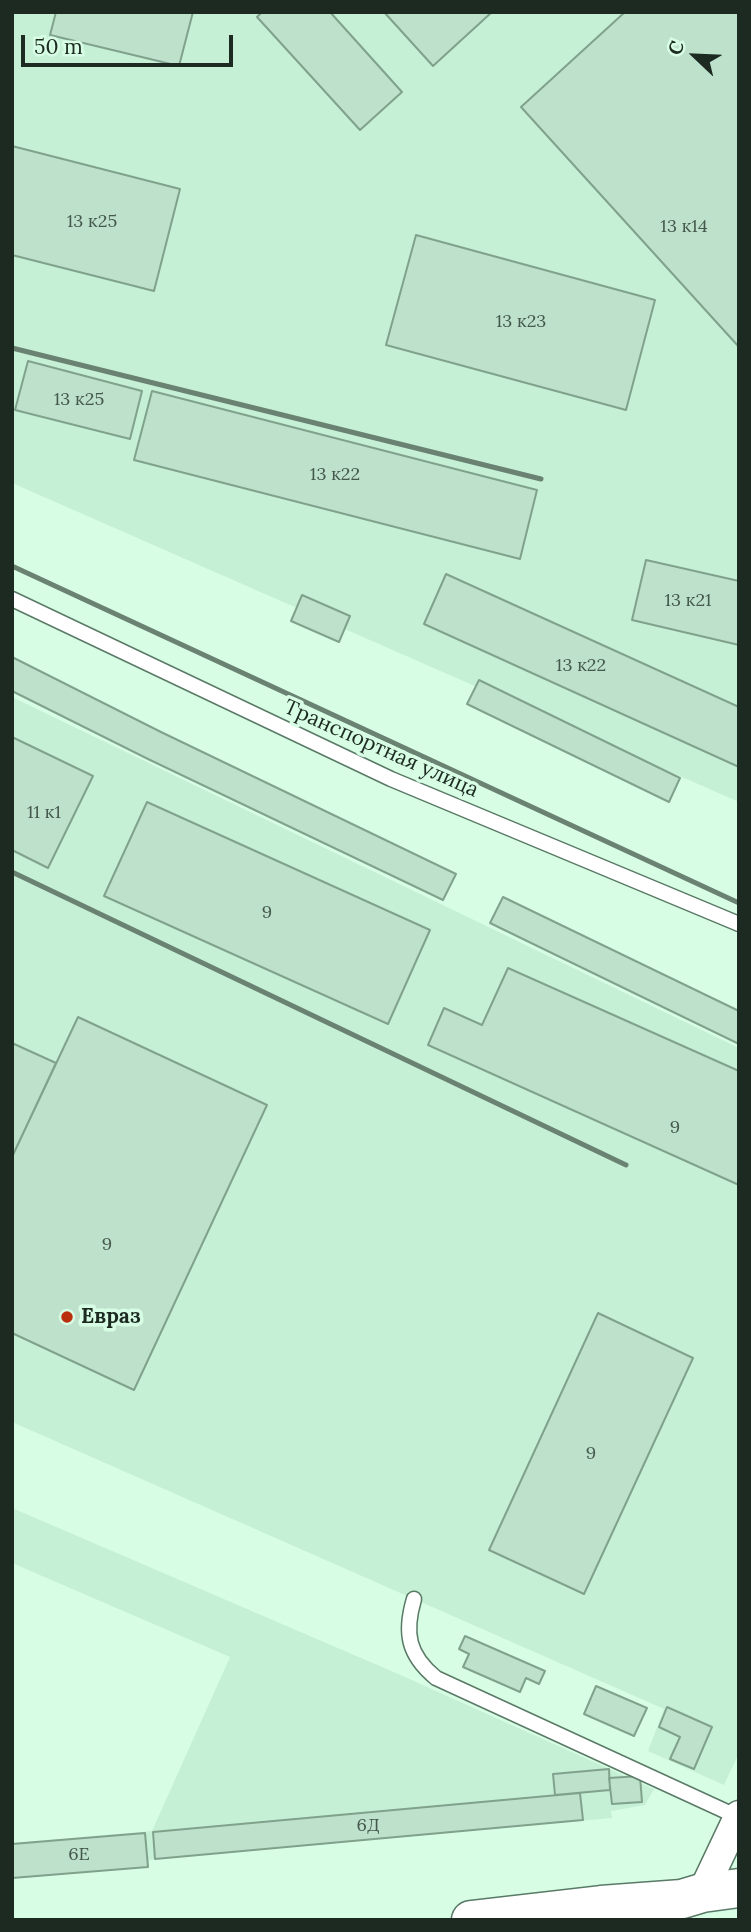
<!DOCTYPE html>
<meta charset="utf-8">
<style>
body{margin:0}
#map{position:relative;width:751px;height:1932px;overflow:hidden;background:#d8fde5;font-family:Lora,serif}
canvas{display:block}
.frame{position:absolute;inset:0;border:14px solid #1c2a21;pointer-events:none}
.north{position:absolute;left:660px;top:21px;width:70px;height:70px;-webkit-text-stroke:5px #d8fde5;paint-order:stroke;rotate:293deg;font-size:19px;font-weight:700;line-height:28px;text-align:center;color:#1c2a21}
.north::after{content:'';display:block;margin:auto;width:24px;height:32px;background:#1c2a21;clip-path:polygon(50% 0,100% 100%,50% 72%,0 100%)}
.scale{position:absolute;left:21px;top:35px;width:212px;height:32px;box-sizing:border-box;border:4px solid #1c2a21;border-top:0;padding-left:9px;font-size:21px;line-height:24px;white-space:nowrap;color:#1c2a21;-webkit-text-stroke:5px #d8fde5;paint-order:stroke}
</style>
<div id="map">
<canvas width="751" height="1932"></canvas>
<div class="frame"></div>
<div class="north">С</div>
<div class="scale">50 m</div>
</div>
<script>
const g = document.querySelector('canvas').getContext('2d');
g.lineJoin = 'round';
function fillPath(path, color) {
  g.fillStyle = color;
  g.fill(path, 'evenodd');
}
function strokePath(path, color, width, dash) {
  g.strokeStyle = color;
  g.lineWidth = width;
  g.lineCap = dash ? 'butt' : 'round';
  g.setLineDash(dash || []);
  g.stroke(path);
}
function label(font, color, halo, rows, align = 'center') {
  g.font = font + ' Lora,serif';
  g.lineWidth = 7;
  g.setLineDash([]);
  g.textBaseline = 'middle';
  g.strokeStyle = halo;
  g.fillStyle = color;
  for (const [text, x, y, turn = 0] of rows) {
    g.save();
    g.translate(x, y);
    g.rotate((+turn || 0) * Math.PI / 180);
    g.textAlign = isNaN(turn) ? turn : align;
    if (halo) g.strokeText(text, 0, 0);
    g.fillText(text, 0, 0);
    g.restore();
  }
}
const built = new Path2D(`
 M12 12H739V802L12 483Z
 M12 697 739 1048V1753L724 1785 648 1751 664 1709 12 1422Z
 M12 1508 396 1673 654 1789 645 1805 611 1811 612 1818 149 1860V1867L12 1879V1843L152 1831 230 1657 12 1563Z`);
const building = new Path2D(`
 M56 12H193L179 66 50 35Z
 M262 12H330L402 92 360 130 257 17Z
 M384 12H492L433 66Z
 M625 12H739V347L521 107Z
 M12 146 180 189 154 291 12 255Z
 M416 235 655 300 626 410 386 345Z
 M28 361 142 391 130 439 15 410Z
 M152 391 537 490 520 559 134 460Z
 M646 560 739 581V645L632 620Z
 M446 574 739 707V767L424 624Z
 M302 595 350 616 339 642 291 621Z
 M12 657 161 732 456 874 443 900 148 759 12 691Z
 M479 680 680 778 669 802 467 704Z
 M12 737 93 776 48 868 12 850Z
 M147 802 430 930 388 1024 104 896Z
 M503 897 739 1011V1044L490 923Z
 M508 968 739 1071V1185L428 1045 444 1008 482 1025Z
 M78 1017 267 1105 134 1390 12 1333V1157Z
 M12 1043 56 1063 12 1157Z
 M598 1313 693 1358 584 1594 489 1550Z
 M465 1636 545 1671 539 1684 526 1678 520 1692 463 1667 469 1654 459 1649Z
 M596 1686 647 1708 634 1736 584 1714Z
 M667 1707 712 1727 694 1769 670 1759 680 1737 659 1727Z
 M609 1769 610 1790 555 1795 553 1774Z
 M640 1776 642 1802 612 1804 609 1778Z
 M580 1793 583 1820 155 1859 153 1832Z
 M145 1833 148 1867 12 1878V1844Z`);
const service = new Path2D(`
 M12 599 391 779 739 924
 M414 1599C404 1633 408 1655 436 1678L738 1817`);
const minor = new Path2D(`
 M702 1893 739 1815`);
const primary = new Path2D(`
 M471 1920 601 1905 682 1899 702 1893 739 1888`);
const rail = new Path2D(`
 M12 348 541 479
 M12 566 739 903
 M12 872 626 1165`);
const markers = [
 [67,1317,7,"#ba300f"]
];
const numberNames = [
 ["13 к25",92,222],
 ["13 к14",684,227],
 ["13 к23",521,322],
 ["13 к25",79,400],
 ["13 к22",335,475],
 ["13 к21",688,601],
 ["13 к22",581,666],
 ["11 к1",44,813],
 ["9",267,913],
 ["9",675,1128],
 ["9",107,1245],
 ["9",591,1454],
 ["6Д",368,1826],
 ["6Е",79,1855]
];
const streetNames = [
 ["Транспортная улица",381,749,24]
];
const poiNames = [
 ["Евраз",81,1317]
];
fillPath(built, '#c5f0d5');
fillPath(building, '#bde1cb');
strokePath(building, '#80a28d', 2);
strokePath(service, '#597a66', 17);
strokePath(minor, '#597a66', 31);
strokePath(primary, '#597a66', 41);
strokePath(service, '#fff', 14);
strokePath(minor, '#fff', 28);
strokePath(primary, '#fff', 38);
strokePath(rail, '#6a8272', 5);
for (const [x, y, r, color] of markers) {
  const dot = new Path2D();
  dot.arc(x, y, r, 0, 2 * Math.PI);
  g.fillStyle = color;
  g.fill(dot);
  strokePath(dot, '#d8fde5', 2.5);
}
label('18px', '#44584c', null, numberNames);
label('21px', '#1c2a21', '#d8fde5', streetNames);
label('bold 21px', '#1c2a21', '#d8fde5', poiNames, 'left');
</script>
